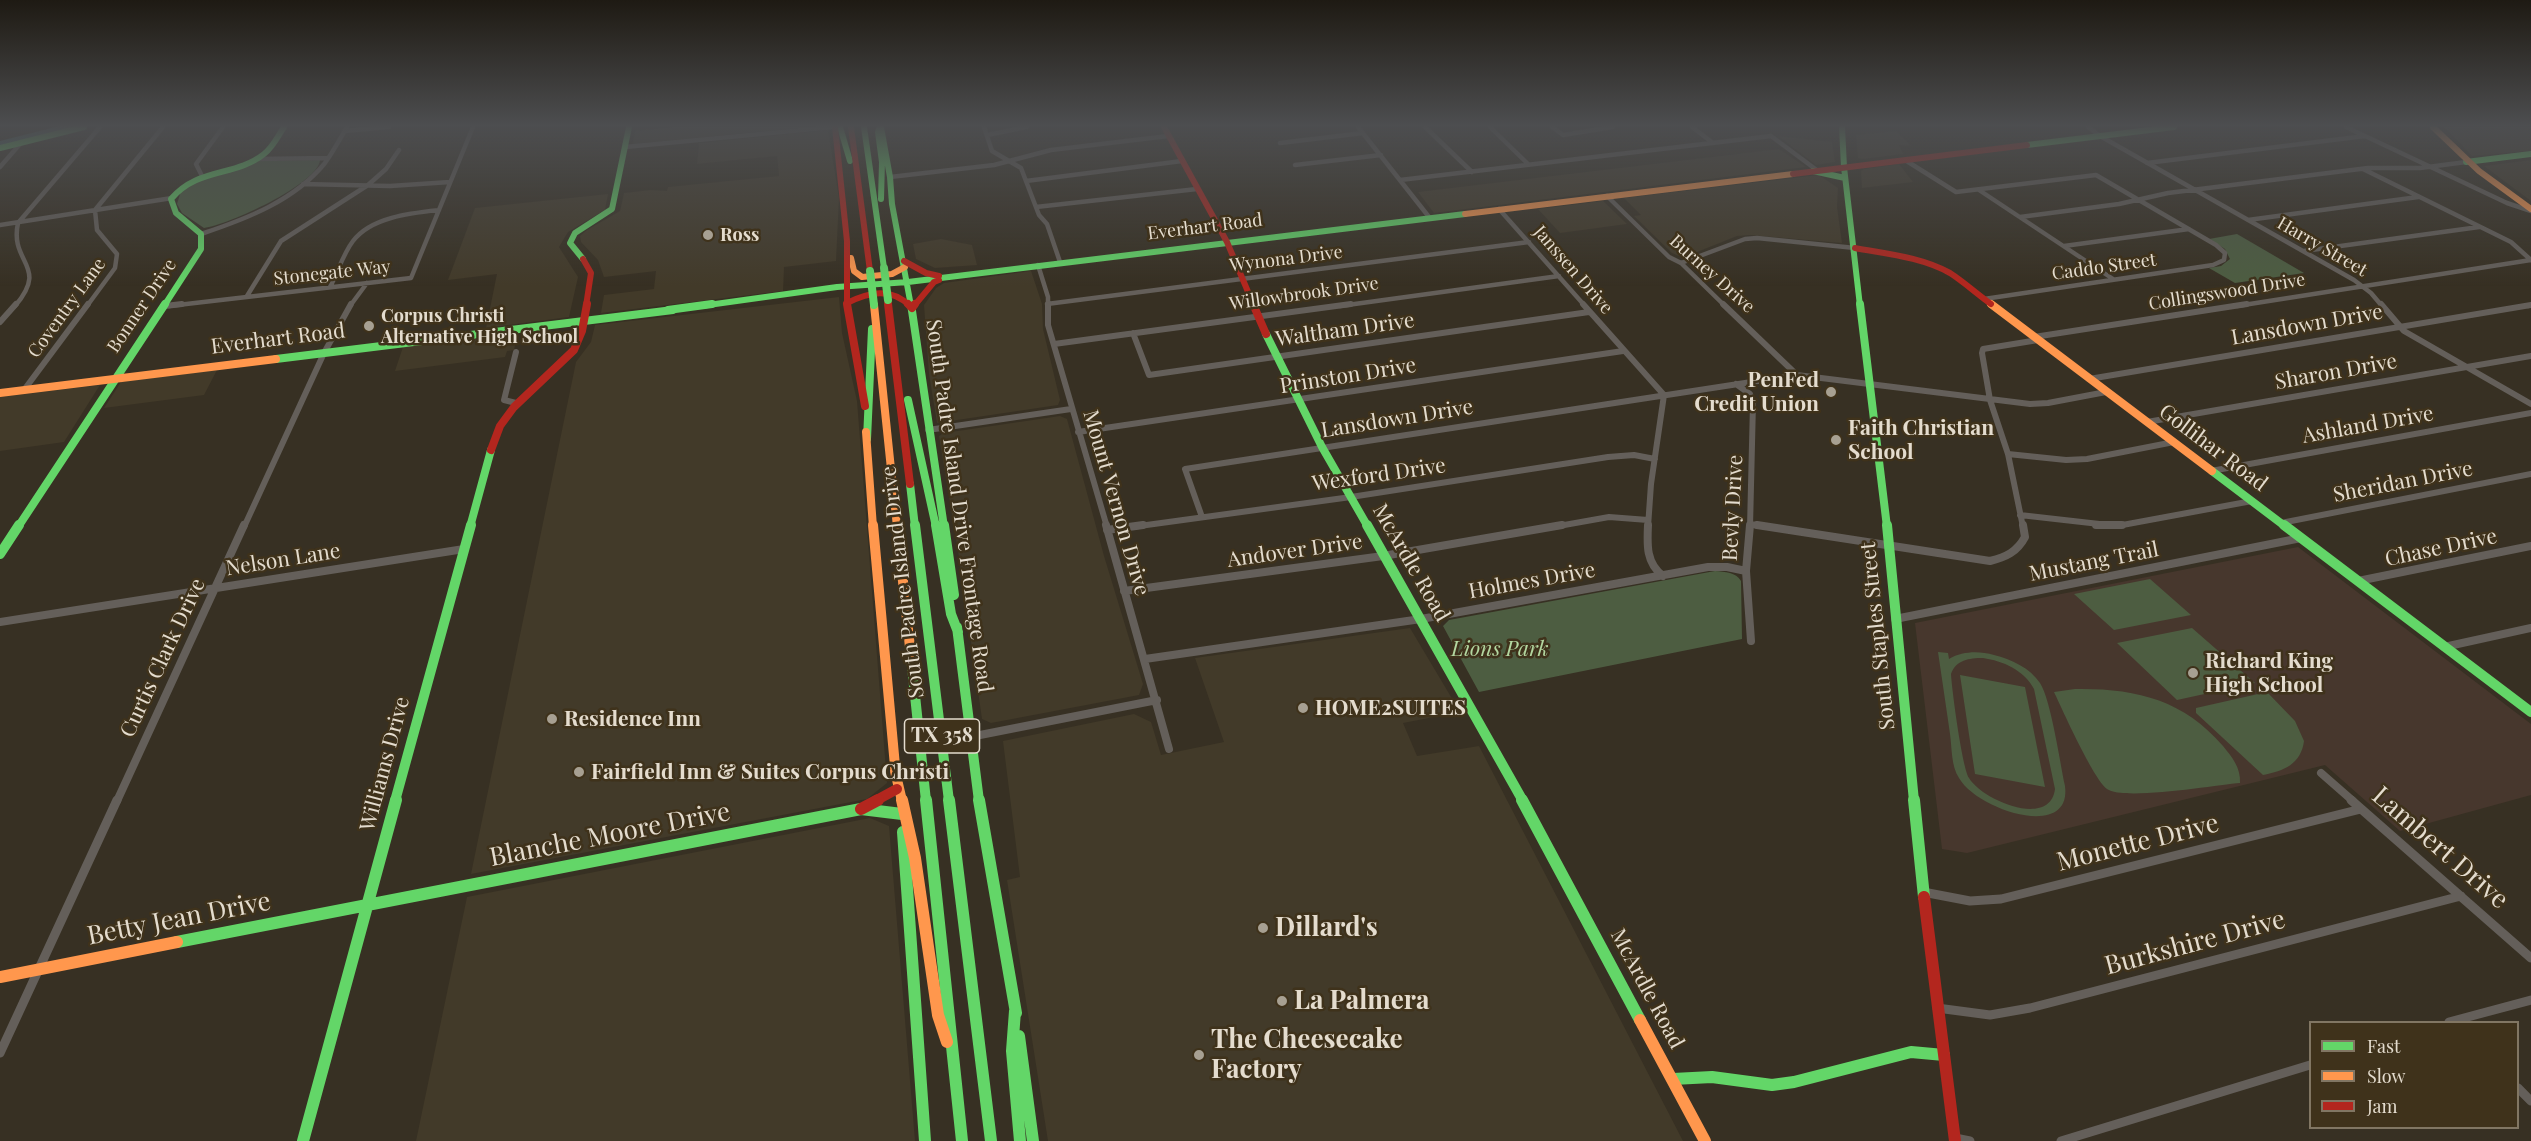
<!DOCTYPE html>
<style>
body{margin:0}
#map{position:relative;width:2531px;height:1141px;overflow:hidden;background:#373023;font-family:"Playfair Display",serif}
canvas{display:block}
.legend{position:absolute;left:2309px;top:1021px;width:210px;height:108px;box-sizing:border-box;background:#3f321b;border:2px solid #817663;margin:0;padding:8px 10px;list-style:none;font-size:18px;color:#e4dcce}
.legend li{display:flex;align-items:center;gap:12px;height:30px}
.legend b{width:30px;border:2px solid #817663}
</style>
<div id="map">
<canvas width="2531" height="1141"></canvas>
<ul class="legend">
<li><b style="height:8px;background:#63d668"></b>Fast</li>
<li><b style="height:8px;background:#ff974d"></b>Slow</li>
<li><b style="height:8px;background:#b3261e"></b>Jam</li>
</ul>
</div>
<script>
const g = document.querySelector('canvas').getContext('2d');
g.lineJoin = 'round';
function fillPath(path, color) {
  g.fillStyle = color;
  g.fill(path, 'evenodd');
}
function strokePath(path, color, width, dash) {
  g.strokeStyle = color;
  g.lineWidth = width;
  g.lineCap = dash ? 'butt' : 'round';
  g.setLineDash(dash || []);
  g.stroke(path);
}
function label(font, color, halo, rows, align = 'center') {
  g.font = font + ' "Playfair Display",serif';
  g.lineWidth = 5;
  g.setLineDash([]);
  g.textBaseline = 'middle';
  g.strokeStyle = halo;
  g.fillStyle = color;
  for (const [text, x, y, turn = 0] of rows) {
    g.save();
    g.translate(x, y);
    g.rotate((+turn || 0) * Math.PI / 180);
    g.textAlign = isNaN(turn) ? turn : align;
    if (halo) g.strokeText(text, 0, 0);
    g.fillText(text, 0, 0);
    g.restore();
  }
}
const commercial = new Path2D(`
 M676 127H809L633 144 635 131Z
 M2444 127H2531V151L2472 156Z
 M828 130 839 198 836 261 784 267 783 291 601 313 604 295 654 289 656 271 604 277 598 260 581 242 580 236 587 230 620 211 624 193 651 190 667 191 668 187 779 176 777 156 697 164 699 143Z
 M1896 131 1911 146 1899 145 1903 154 1863 159 1858 158 1856 135Z
 M1778 136 1832 142 1835 162 1816 165Z
 M1779 149 1806 167 1434 213 1418 192Z
 M2531 160V201L2484 166Z
 M1899 164 1913 182 1862 188 1861 171 1864 169Z
 M1819 175 1838 188 1837 207 1842 243 1750 235 1737 236 1687 256H1679L1672 253 1634 216 1641 215 1624 198Z
 M608 194 605 210 568 232 559 247 578 277 569 317 486 328 497 274 448 280 475 208Z
 M1603 201 1627 224 1560 233 1538 209Z
 M941 239 972 245 977 265 935 268 916 259 913 244Z
 M1031 271 1042 304 1043 329 1060 400 1058 405 937 423 929 374 924 305 936 288 944 283Z
 M839 297 842 333 857 401 887 783 867 799 471 874 576 362 591 342 595 325Z
 M518 333 514 350 507 351 505 357 395 371 403 347Z
 M217 370 204 395 104 408 121 382Z
 M100 385 64 442 0 451V397Z
 M1060 416 1067 419 1104 556 1143 684 1139 695 991 723 982 719 958 551 939 436 944 433Z
 M1410 628 1460 712 1403 723 1417 756 1479 746 1683 1141H1048L1007 880 1020 877 1003 741 1134 714 1151 722 1161 755 1224 742 1195 658Z
 M870 818 889 826 915 1141H416L467 897Z`);
const education = new Path2D(`
 M2298 547 2531 724V795L2400 831 2325 765 1967 853 1942 849 1915 623Z`);
const green = new Path2D(`
 M320 160C318 184 228 225 204 228L182 213 177 204 181 191 194 180 259 161Z
 M2237 234 2304 273 2235 283 2209 268 2221 266 2230 259 2225 249 2209 239Z
 M1715 571C1725 572 1736 572 1741 581L1742 639 1479 692 1443 626 1449 620Z
 M2150 579 2191 615 2114 630 2074 594Z
 M2192 628 2255 683 2177 700 2117 643Z
 M1938 652 1948 653 1949 659C1963 651 1979 651 1994 655 2011 659 2030 668 2040 683 2051 700 2060 763 2065 786 2072 841 1977 810 1959 778 1951 766 1952 748 1950 734 1946 706 1942 679 1938 652ZM1983 658C2003 661 2024 670 2034 689L2055 789C2050 829 1982 800 1969 778 1962 766 1952 690 1951 674 1956 660 1969 658 1983 658Z
 M1960 675 2025 687 2045 787 1975 774Z
 M2075 689C2134 688 2183 699 2223 746 2232 757 2241 768 2240 783 2216 785 2123 801 2107 789 2093 778 2063 711 2054 692Z
 M2267 692 2295 721 2304 741C2301 764 2284 771 2263 775L2196 713V708Z`);
const canal = new Path2D(`
 M0 144 68 127`);
const streetFar3 = new Path2D(`
 M984 127 992 151 1021 168 1039 215 1047 224 1060 262
 M1358 127 1429 217
 M1425 127 1472 172
 M1490 127 1528 164
 M1552 127 1563 135 1613 127
 M1692 127 1713 143
 M2088 127 2100 136 2354 280 2371 293 2382 306
 M2346 127 2507 203 2531 211
 M345 131 389 127
 M987 135 1027 127
 M1280 143 1363 133
 M625 147 834 127
 M256 159 328 158
 M1905 160 1956 192 2096 175 2216 245 2225 253 2224 260 2213 265 1984 299
 M2147 163 2365 136
 M1295 165 1381 155
 M0 167 20 144
 M2363 169 2511 242 2531 260
 M202 176 196 164 223 127
 M890 177 994 165 1051 150 1168 136
 M1400 180 1771 136 1818 171
 M1026 181 1182 161
 M303 184 390 186 450 182
 M1979 190 2113 279
 M1607 196 1669 257 1681 263 1725 306
 M1036 207 1197 189
 M1499 209 1585 306
 M2020 217 2119 204 2168 193 2368 168H2420L2466 162
 M2248 220 2418 197
 M0 225 172 198
 M201 234C246 219 294 201 325 163 333 152 340 139 347 127
 M2064 246 2189 229
 M2304 251 2479 227
 M1681 263 1745 239 1757 238 1855 248
 M1038 265 1048 297V306
 M330 287C338 272 343 254 353 241 371 217 411 213 439 210
 M247 296 281 241 368 185 386 169 399 150
 M1047 304 1529 242
 M15 306C50 265 9 264 18 223L100 127
 M87 306 115 268 117 254 97 230 95 210 163 127
 M169 306 411 278 473 127
 M350 306 367 283
 M1340 306 1559 276
 M2237 306 2531 260
 M2528 306 2531 305`);
const streetFar2 = new Path2D(`
 M1048 304V325L1107 527
 M1583 304 1664 395 1651 484 1648 527
 M1723 304 1797 375
 M2381 304 2404 331 2531 404
 M165 306 182 304
 M0 322 16 304
 M1133 333 1149 375 1589 312
 M2034 337 2247 304
 M1054 344 1351 304
 M516 352 504 400 516 403
 M2089 379 2531 305
 M1736 384 1750 394 1753 403 1750 527
 M24 390 88 304
 M2147 422 2531 356
 M928 430 1071 409
 M1078 432 1623 351
 M2008 454 2066 460 2087 459 2174 442
 M2211 471 2531 413
 M2020 515 2117 526 2252 501
 M1202 517 1185 469 1797 375 2030 404 2048 403 2106 392
 M2281 523 2531 474
 M1750 524 1767 527
 M244 527 324 353 351 304
 M1132 527 1351 497 1608 457 1634 455 1655 459
 M1553 527 1609 517 1648 520
 M2023 527 2008 454 1990 400 1982 353 1983 349 2038 340`);
const streetFar1 = new Path2D(`
 M1106 525 1169 749
 M1648 525C1647 545 1646 563 1663 576
 M1750 525 1746 571 1751 641
 M1757 525 1990 561C2006 557 2017 552 2025 537L2023 525
 M2096 525H2122
 M1107 530 1143 525
 M2358 581 2531 546
 M1124 591 1383 556 1562 525
 M1895 619 2301 538
 M0 622 464 549
 M2444 647 2531 628
 M1145 659 1421 619 1708 567H1727L1746 571
 M970 737 1157 700
 M2321 773 2353 801
 M117 801 244 525`);
const street = new Path2D(`
 M2351 800 2531 958
 M1923 892 1970 901 2001 899 2361 809
 M1937 1008 1990 1015 2030 1008 2461 896
 M2449 1022 2531 1000
 M0 1053 117 800
 M2518 1088 2531 1101
 M1955 1138 1970 1141
 M2061 1141 2310 1065`);
const fastFar3 = new Path2D(`
 M840 127 850 161
 M864 127 884 268
 M880 127 878 132 882 162 881 199
 M881 127 890 177 892 204 911 306
 M1842 127 1844 167 1860 306
 M2027 145 2174 127
 M0 148 84 127
 M2466 162 2531 154
 M1813 171 1845 178
 M583 259 570 243 575 233 612 209 629 127
 M164 306 201 249V234L176 213 171 199C198 167 235 177 264 154 273 147 278 136 284 127
 M701 306 837 287 908 282 1465 214`);
const fastFar2 = new Path2D(`
 M911 304 944 527
 M1860 304 1887 527
 M668 310 712 304
 M1266 334 1322 447 1368 527
 M276 359 673 310
 M908 400 936 527
 M867 439 872 329
 M2212 471 2286 527
 M910 484 915 527
 M18 527 165 304
 M470 527 491 450`);
const fastFar1 = new Path2D(`
 M915 525 949 801
 M936 525 951 614 958 632
 M944 525 954 595
 M1367 525 1523 801
 M1887 525 1914 801
 M2284 525 2531 712
 M0 554 19 525
 M957 627 979 801
 M911 657 926 801
 M395 801 471 525`);
const fast = new Path2D(`
 M926 800 962 1141
 M949 800 991 1141
 M979 800 1016 1013
 M1522 800 1640 1020
 M1914 800 1924 897
 M903 832 925 1141
 M177 942 861 809 902 814
 M1015 1011 1012 1051 1020 1141
 M1019 1036 1033 1141
 M1673 1079 1712 1077 1772 1085 1794 1082 1911 1052 1944 1055
 M303 1141 396 800`);
const slowFar3 = new Path2D(`
 M2433 127 2479 171 2531 209
 M1465 214 1793 174
 M851 258 854 271 862 277 892 274 905 267
 M1991 304 1993 306`);
const slowFar2 = new Path2D(`
 M1991 304 2212 471
 M874 305 897 527
 M0 393 276 359
 M866 432 873 527`);
const slowFar1 = new Path2D(`
 M873 525 896 777
 M897 525 911 657
 M895 771 902 801`);
const slow = new Path2D(`
 M902 800 915 858 938 1015 947 1042
 M0 977 177 942
 M1640 1020 1705 1141`);
const jamFar3 = new Path2D(`
 M835 127 847 241V306
 M851 127 870 271
 M1164 127 1227 242 1254 306
 M1793 174 2027 145
 M1855 248C1887 254 1921 257 1950 273 1964 282 1977 294 1991 304
 M583 259 591 273 586 306
 M904 261 926 273 939 276
 M888 300 889 306
 M847 303C869 292 891 287 910 306
 M914 306 934 282 939 280`);
const jamFar2 = new Path2D(`
 M847 304 865 406
 M888 304 910 484
 M908 304 912 308
 M1253 304 1266 334
 M912 308 915 304
 M491 450 500 426 514 407 574 350 582 331 587 304`);
const jamFar1 = new Path2D(`
 M875 801 897 789`);
const jam = new Path2D(`
 M861 809 878 800
 M1924 897 1955 1141`);
const fastBridge = new Path2D(`
 M884 268 888 300
 M870 271 874 305`);
const markers = [
 [708,235,6,"#a7a092"],
 [369,326,6,"#a7a092"],
 [1831,392,6,"#a7a092"],
 [1836,440,6,"#a7a092"],
 [2193,673,6,"#a7a092"],
 [1303,708,6,"#a7a092"],
 [552,719,6,"#a7a092"],
 [579,772,6,"#a7a092"],
 [1263,928,6,"#a7a092"],
 [1282,1001,6,"#a7a092"],
 [1199,1055,6,"#a7a092"]
];
const farStreetnames = [
 ["Everhart Road",1205,227,-7],
 ["Harry Street",2322,247,30],
 ["Wynona Drive",1286,259,-7],
 ["Caddo Street",2104,267,-8],
 ["Janssen Drive",1573,270,49],
 ["Stonegate Way",332,273,-6],
 ["Burney Drive",1712,274,42],
 ["Collingswood Drive",2227,292,-9],
 ["Willowbrook Drive",1304,294,-8],
 ["Bonner Drive",142,306,-56],
 ["Coventry Lane",67,308,-54]
];
const farPoinames = [
 ["Ross",720,235],
 ["Corpus Christi",381,316],
 ["Alternative High School",381,337]
];
const shields = [
 [942,736,75]
];
const shieldNames = [
 ["TX 358",942,736]
];
const streetNames = [
 ["Lansdown Drive",2307,325,-10],
 ["Waltham Drive",1345,330,-8],
 ["Everhart Road",278,339,-7],
 ["Sharon Drive",2336,372,-10],
 ["Prinston Drive",1348,376,-9],
 ["Lansdown Drive",1397,419,-9],
 ["Ashland Drive",2368,425,-10],
 ["Gollihar Road",2213,448,37],
 ["Wexford Drive",1379,475,-8],
 ["Sheridan Drive",2403,482,-11],
 ["Mount Vernon Drive",1116,503,74],
 ["South Padre Island Drive Frontage Road",959,506,82],
 ["Bevly Drive",1733,508,-87],
 ["Chase Drive",2441,548,-12],
 ["Andover Drive",1295,551,-8],
 ["Nelson Lane",283,560,-9],
 ["Mustang Trail",2094,562,-11],
 ["McArdle Road",1411,563,60],
 ["Holmes Drive",1532,581,-10],
 ["South Padre Island Drive",903,582,-97],
 ["South Staples Street",1878,636,-96],
 ["Curtis Clark Drive",163,658,-65],
 ["Williams Drive",385,764,-75],
 ["McArdle Road",1647,989,62]
];
const poiNames = [
 ["PenFed",1819,380,"right"],
 ["Credit Union",1819,404,"right"],
 ["Faith Christian",1848,428],
 ["School",1848,452],
 ["Richard King",2205,661],
 ["High School",2205,685],
 ["HOME2SUITES",1315,708],
 ["Residence Inn",564,719],
 ["Fairfield Inn & Suites Corpus Christi",591,772]
];
const parkNames = [
 ["Lions Park",1500,649]
];
const nearStreetnames = [
 ["Blanche Moore Drive",610,835,-11],
 ["Monette Drive",2138,843,-14],
 ["Lambert Drive",2440,848,41],
 ["Betty Jean Drive",179,919,-11],
 ["Burkshire Drive",2195,943,-15]
];
const nearPoinames = [
 ["Dillard's",1275,928],
 ["La Palmera",1294,1001],
 ["The Cheesecake",1211,1040],
 ["Factory",1211,1070]
];
fillPath(commercial, '#423a29');
fillPath(education, '#47372d');
fillPath(green, '#4d5d41');
strokePath(canal, '#467273', 6);
strokePath(streetFar3, '#645f5a', 4.5);
strokePath(streetFar2, '#645f5a', 6);
strokePath(streetFar1, '#645f5a', 8);
strokePath(street, '#645f5a', 9);
strokePath(fastFar3, '#63d668', 6);
strokePath(fastFar2, '#63d668', 8);
strokePath(fastFar1, '#63d668', 10);
strokePath(fast, '#63d668', 12);
strokePath(slowFar3, '#ff974d', 6);
strokePath(slowFar2, '#ff974d', 8);
strokePath(slowFar1, '#ff974d', 10);
strokePath(slow, '#ff974d', 12);
strokePath(jamFar3, '#b3261e', 6);
strokePath(jamFar2, '#b3261e', 8);
strokePath(jamFar1, '#b3261e', 10);
strokePath(jam, '#b3261e', 12);
strokePath(fastBridge, '#63d668', 8);
const sky = g.createLinearGradient(0, 0, 0, 286);
sky.addColorStop(0, '#1e1a13');
sky.addColorStop(0.44, '#4d4e50');
sky.addColorStop(1, '#4d4e5000');
g.fillStyle = sky;
g.fillRect(0, 0, 2531, 286);
for (const [x, y, r, color] of markers) {
  const dot = new Path2D();
  dot.arc(x, y, r, 0, 2 * Math.PI);
  g.fillStyle = color;
  g.fill(dot);
  strokePath(dot, '#3f321b', 2);
}
label('18px', '#e4dcce', '#3f321b', farStreetnames);
label('bold 18px', '#e4dcce', '#3f321b', farPoinames, 'left');
for (const [x, y, w] of shields) {
  const box = new Path2D();
  box.roundRect(x - w / 2, y - 17, w, 34, 4.5);
  g.fillStyle = '#3f321b';
  g.fill(box);
  strokePath(box, '#e4dcce', 1.5);
}
label('bold 20px', '#e4dcce', null, shieldNames);
label('21px', '#e4dcce', '#3f321b', streetNames);
label('bold 21px', '#e4dcce', '#3f321b', poiNames, 'left');
label('italic 21px', '#b3d7a0', '#3f321b', parkNames);
label('26px', '#e4dcce', '#3f321b', nearStreetnames);
label('bold 26px', '#e4dcce', '#3f321b', nearPoinames, 'left');
</script>
